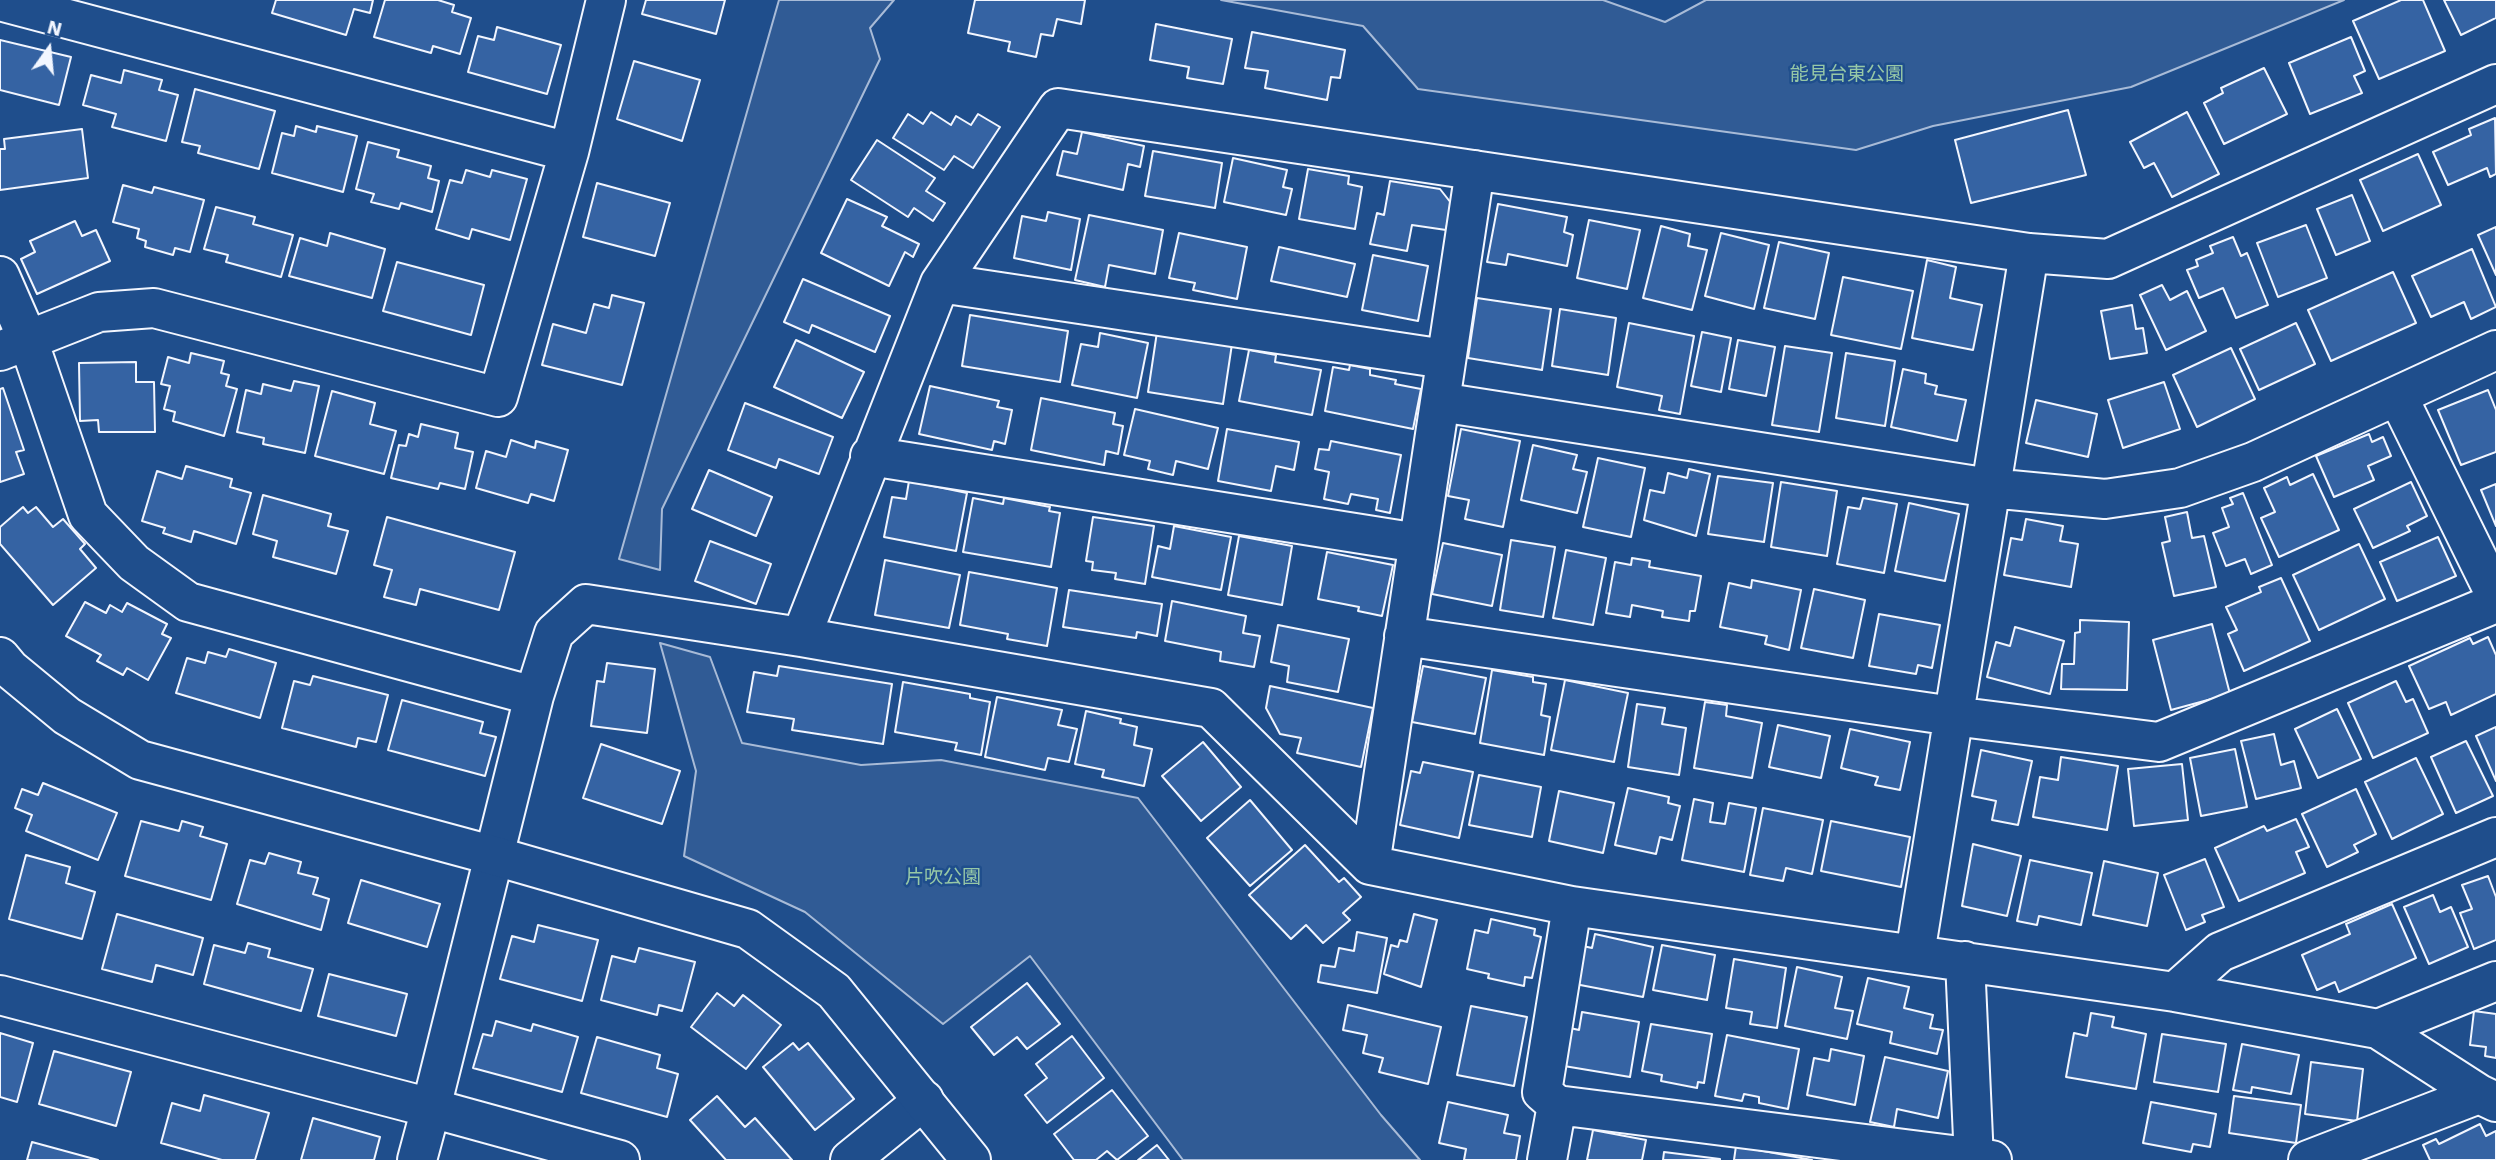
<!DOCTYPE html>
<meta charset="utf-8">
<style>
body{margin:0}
#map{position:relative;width:2496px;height:1160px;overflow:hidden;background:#1f4e8c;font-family:"Work Sans",sans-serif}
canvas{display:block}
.north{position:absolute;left:14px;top:14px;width:70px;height:70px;-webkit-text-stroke:5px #1f4e8c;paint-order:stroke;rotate:15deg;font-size:19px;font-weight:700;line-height:28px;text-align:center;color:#f2f6ff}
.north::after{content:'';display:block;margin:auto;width:24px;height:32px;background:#f2f6ff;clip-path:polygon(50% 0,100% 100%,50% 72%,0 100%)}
</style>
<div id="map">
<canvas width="2496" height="1160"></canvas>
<div class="north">N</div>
</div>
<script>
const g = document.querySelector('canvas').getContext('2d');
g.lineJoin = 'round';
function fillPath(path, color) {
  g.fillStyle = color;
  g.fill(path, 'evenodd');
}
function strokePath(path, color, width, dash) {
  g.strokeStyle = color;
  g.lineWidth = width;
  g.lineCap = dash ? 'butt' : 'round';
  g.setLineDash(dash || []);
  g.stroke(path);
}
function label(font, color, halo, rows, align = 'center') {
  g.font = font + ' "Work Sans","Noto Sans JP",sans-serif';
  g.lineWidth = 5;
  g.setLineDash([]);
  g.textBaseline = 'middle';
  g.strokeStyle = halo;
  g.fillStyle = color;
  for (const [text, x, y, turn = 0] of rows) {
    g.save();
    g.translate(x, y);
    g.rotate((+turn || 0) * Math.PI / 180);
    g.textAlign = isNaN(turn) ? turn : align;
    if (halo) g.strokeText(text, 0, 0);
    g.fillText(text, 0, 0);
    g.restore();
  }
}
const green = new Path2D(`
 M779 0H894L870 28 880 59 662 509 660 570 619 559Z
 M1221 0H1603L1665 22 1706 0H2344L2131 87 1933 126 1856 150 1418 89 1363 26Z
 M660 643 710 657 742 743 861 765 941 760 1138 798 1381 1115 1420 1160H1183L1030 956 943 1024 805 912 684 856 696 771Z`);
const building = new Path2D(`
 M276 0H373L370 13 354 9 346 35 272 13Z
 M385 0H438L454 5 452 12 471 18 460 54 433 46 431 53 374 37Z
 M646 0H725L716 34 642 14Z
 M975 0H1085L1081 24 1057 19 1053 36 1041 34 1036 57 1008 51 1010 42 968 33Z
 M2401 0H2423L2445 51 2379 79 2353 21Z
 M2444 0H2496V18L2461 35Z
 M1156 24 1232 39 1223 84 1187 78 1189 67 1150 60Z
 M497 27 561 45 547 94 468 72 478 36 494 40Z
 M1252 32 1345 50 1340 78 1331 77 1327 100 1265 88 1268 71 1245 68Z
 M2351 37 2365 71 2354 76 2362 93 2310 114 2289 63Z
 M0 40 71 57 59 105 0 90Z
 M634 61 700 80 682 141 617 119Z
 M2264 68 2287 114 2224 144 2204 103 2223 93 2221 88Z
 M124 70 162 80 159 90 178 95 166 141 112 127 116 114 83 105 91 75 121 83Z
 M195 89 275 111 259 169 198 153 200 146 182 142Z
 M2068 110 2086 175 1971 203 1955 140Z
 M931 112 951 125 956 116 971 125 978 114 1000 127 973 168 954 156 944 170 893 138 908 114 923 124Z
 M2187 112 2219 174 2172 197 2154 163 2144 168 2130 142Z
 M2495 118 2496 174 2490 177 2487 168 2448 185 2433 152 2471 135 2469 129Z
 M296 126 316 132 317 126 357 136 343 192 272 173 282 133 294 136Z
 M82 129 88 178 0 190V149H5L4 139Z
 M1082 132 1144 146 1140 167 1128 164 1123 190 1057 175 1063 151 1077 154Z
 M877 140 935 178 926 191 945 203 933 221 914 208 908 217 851 180Z
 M368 142 399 150 397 157 431 166 428 178 439 181 432 212 401 203 399 209 371 202 374 194 356 189Z
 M1153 151 1222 163 1215 208 1145 196Z
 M2418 154 2441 205 2383 231 2360 180Z
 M1233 158 1287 170 1283 187 1292 189 1286 215 1224 202Z
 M1308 169 1349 176 1348 184 1362 187 1355 229 1299 219Z
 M466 170 490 177 492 170 527 179 510 240 472 229 469 239 436 229 450 180 462 183Z
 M1390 181 1440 189 1451 203 1446 230 1412 225 1407 251 1370 244 1377 213 1384 215Z
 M597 183 670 203 655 256 583 237Z
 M123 185 152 193 154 187 204 200 190 252 175 248 173 255 145 247 146 241 137 238 139 229 113 222Z
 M2352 195 2370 241 2336 255 2317 209Z
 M847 199 887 217 882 226 919 244 913 257 905 252 889 286 821 253Z
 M1498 204 1567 217 1564 232 1573 235 1567 266 1508 254 1506 265 1487 262Z
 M216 207 255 217 253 224 293 235 281 277 226 262 228 255 204 249Z
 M1048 212 1080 219 1071 270 1014 258 1022 216 1046 221Z
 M1089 215 1163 230 1155 274 1109 265 1105 287 1075 280Z
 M1589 220 1640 230 1627 289 1577 278Z
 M75 221 82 236 96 230 110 261 37 294 21 259 35 252 30 241Z
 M2306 225 2327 278 2278 297 2257 243Z
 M1661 226 1690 234 1688 246 1707 250 1692 310 1643 298Z
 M2496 227V275L2478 235Z
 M330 233 385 249 372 298 289 276 300 238 327 246Z
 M1179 233 1247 247 1237 299 1193 290 1195 283 1169 278Z
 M1721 233 1769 245 1754 309 1705 296Z
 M2233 237 2241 256 2247 253 2268 305 2236 318 2223 288 2199 298 2187 270 2198 266 2196 260 2213 253 2210 246Z
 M1779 242 1829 253 1815 319 1764 308Z
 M1279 247 1355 264 1347 297 1271 281Z
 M2472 249 2496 307 2471 319 2464 302 2431 317 2412 276Z
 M1373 255 1428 266 1418 321 1362 310Z
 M1927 260 1956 267 1950 298 1982 305 1973 350 1912 338Z
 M397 262 484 285 471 335 383 311Z
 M2393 272 2416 323 2331 361 2308 310Z
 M1843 277 1913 291 1901 349 1831 335Z
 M803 279 890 316 875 352 812 325 809 333 784 322Z
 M2162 285 2170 300 2187 291 2206 331 2166 350 2140 295Z
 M612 295 644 303 622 385 542 365 553 324 586 333 594 304 609 308Z
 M1477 298 1551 309 1542 370 1468 358Z
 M2132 305 2136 329 2143 328 2147 353 2110 359 2101 311Z
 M1560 309 1616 318 1608 375 1552 366Z
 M970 315 1068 331 1060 382 962 366Z
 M1629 323 1694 336 1680 414 1659 410 1662 396 1617 387Z
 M2296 323 2315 364 2259 390 2240 349Z
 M1157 332 1232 344 1223 404 1148 392Z
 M1702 332 1731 338 1721 392 1691 386Z
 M1100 333 1148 343 1137 398 1072 385 1081 344 1098 347Z
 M796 340 864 372 842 418 774 387Z
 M1738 340 1775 347 1766 396 1729 389Z
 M1785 346 1832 353 1819 432 1772 425Z
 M2231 348 2255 399 2197 427 2173 375Z
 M1249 350 1276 355 1275 362 1321 370 1312 415 1239 401Z
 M191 353 224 361 221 373 229 375 226 386 237 389 224 436 173 421 175 412 164 409 170 386 161 384 168 357 189 363Z
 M1846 353 1895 361 1885 426 1836 418Z
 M136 362V382H154L155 432H99L98 420 80 421 79 363Z
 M1350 365 1370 369V375L1396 380 1395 384 1421 389 1413 429 1325 411 1333 367 1349 370Z
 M1903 369 1926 374 1925 383 1937 386 1935 394 1966 400 1957 441 1891 427Z
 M294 381 319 386 305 453 263 444 264 438 237 432 246 390 261 394 263 384 291 391Z
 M2164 382 2180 429 2123 448 2108 400Z
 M930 386 999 401 997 407 1012 410 1005 444 994 441 992 450 919 434Z
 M3 388 24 450 16 452 24 474 0 482V389Z
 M2488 390 2496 410V452L2461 465 2438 410Z
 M332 391 375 403 370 424 396 431 384 474 315 456Z
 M1041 398 1115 413 1113 424 1123 426 1118 454 1106 451 1104 465 1031 450Z
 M2036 400 2097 414 2088 457 2026 443Z
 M745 403 833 437 819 474 779 459 776 468 728 450Z
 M1135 409 1218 428 1208 469 1176 461 1173 475 1148 469 1150 461 1124 455Z
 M421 424 458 433 455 448 473 452 465 489 440 483 438 489 391 478 399 445 406 446 409 434 418 437Z
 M1227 429 1299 442 1294 470 1276 466 1271 491 1218 481Z
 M1461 429 1520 441 1503 527 1465 519 1469 500 1448 496Z
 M2369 434 2372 442 2383 437 2391 456 2368 466 2374 480 2334 497 2316 456Z
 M511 440 535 448 536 441 568 450 554 501 531 494 528 503 476 488 486 451 506 457Z
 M1331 441 1401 455 1390 513 1376 510 1378 499 1351 494 1348 504 1324 499 1329 472 1315 469 1319 449 1329 450Z
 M1533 445 1577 455 1573 469 1587 472 1577 513 1521 500Z
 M1598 458 1645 468 1631 537 1583 527Z
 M186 466 232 479 230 487 251 493 236 544 194 531 191 542 163 533 165 528 142 521 157 471 182 479Z
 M1689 469 1710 474 1696 536 1644 520 1650 490 1664 493 1668 473 1687 478Z
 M709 470 772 497 756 536 692 509Z
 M2313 474 2339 530 2279 557 2261 518 2275 512 2264 488 2287 477 2290 485Z
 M1718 476 1773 483 1764 542 1708 534Z
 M909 481 967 493 956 551 884 537 892 497 906 499Z
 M1781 482 1837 491 1827 556 1771 547Z
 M2411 482 2427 516 2407 526 2410 531 2373 548 2354 509Z
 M2496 484V526L2481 490Z
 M2243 493 2272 565 2251 574 2245 559 2226 566 2213 533 2229 527 2222 508 2233 504 2230 498Z
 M263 495 331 514 328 526 348 531 336 574 273 557 277 541 253 534Z
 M973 498 1003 504 1004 498 1050 507 1049 511 1060 513 1051 567 963 552Z
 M1863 498 1897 504 1884 573 1837 564 1848 507 1860 509Z
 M1909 503 1959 514 1945 581 1895 571Z
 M23 507 28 513 36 507 53 527 63 519 85 544 80 549 96 568 53 605 0 544V527Z
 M2187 512 2192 538 2204 536 2216 587 2174 596 2162 543 2170 541 2165 517Z
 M387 517 515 552 499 610 420 589 416 605 384 597 392 570 374 565Z
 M1093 517 1154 526 1145 584 1115 579 1116 573 1092 570 1093 562 1086 561Z
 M2026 519 2063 526 2060 541 2078 544 2071 587 2004 575 2011 538 2022 540Z
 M1174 526 1231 537 1221 590 1152 577 1158 546 1170 549Z
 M1239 536 1292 546 1282 605 1228 595Z
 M2438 537 2456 576 2397 601 2380 562Z
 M1511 540 1555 547 1543 617 1500 610Z
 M710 541 771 564 756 604 695 581Z
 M1443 543 1502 555 1492 606 1432 594Z
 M2359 544 2385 599 2319 630 2293 575Z
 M1566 550 1606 558 1593 625 1553 618Z
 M1327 552 1393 565 1382 616 1358 611 1359 607 1318 599Z
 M1632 558 1650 561 1649 567 1701 576 1695 611H1690L1689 621 1662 617 1663 611 1632 605 1630 617 1606 613 1615 562 1631 565Z
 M885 560 960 575 949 628 875 615Z
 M969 572 1057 588 1047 646 1007 639 1008 634 960 625Z
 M2281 578 2310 641 2244 671 2228 634 2237 630 2226 607 2261 592 2259 587Z
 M1752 580 1801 590 1789 650 1765 644 1767 636 1720 627 1729 583 1751 588Z
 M1814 589 1865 600 1853 658 1801 648Z
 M1069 590 1162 604 1157 636 1137 632 1136 638 1063 627Z
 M1172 601 1246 616 1243 633 1260 636 1254 667 1220 661 1221 652 1165 641Z
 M85 602 106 613 110 605 122 612 127 603 167 624 162 634 171 638 148 680 127 668 123 675 97 661 101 655 66 636Z
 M1879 614 1940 625 1932 668 1918 665 1916 674 1869 666Z
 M2080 620 2129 622 2127 690 2061 689 2062 664H2074L2075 633 2080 632Z
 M2212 624 2230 694 2171 710 2153 640Z
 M1278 625 1349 639 1338 692 1287 682 1289 666 1271 662Z
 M2015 627 2064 641 2050 694 1987 677 1996 642 2010 646Z
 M2488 637 2496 655V694L2451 715 2446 702 2429 709 2409 666 2470 638 2473 644Z
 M229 649 276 663 260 718 176 693 187 658 205 663 208 652 226 657Z
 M607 663 655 669 647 733 591 726 597 681 604 682Z
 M779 666 892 684 883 744 792 730 794 719 747 712 754 672 777 676Z
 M1423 666 1486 678 1475 734 1412 722Z
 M1492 670 1533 677V682L1546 684 1541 715 1550 717 1544 755 1480 743Z
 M313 676 388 695 376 742 358 738 356 747 282 728 294 681 310 685Z
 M1565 680 1628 693 1614 762 1551 750Z
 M2396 681 2406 702 2413 699 2428 733 2373 758 2348 703Z
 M903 682 970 694V698L990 702 981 755 955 750 957 743 895 732Z
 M1270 686 1373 708 1361 767 1297 753 1301 738 1280 734 1266 708Z
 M997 697 1062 710 1058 725 1077 729 1069 762 1048 758 1045 770 985 757Z
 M402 700 483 722 480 733 496 737 485 776 388 750Z
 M1705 702 1727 705 1726 716 1762 723 1752 778 1694 768Z
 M1637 704 1665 708 1662 724 1686 728 1679 775 1628 767Z
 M2337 709 2361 759 2318 778 2295 729Z
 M1086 711 1121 719 1120 723 1137 727 1134 745 1152 749 1144 786 1102 777 1104 770 1075 764Z
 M1778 725 1830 736 1821 778 1769 767Z
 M2496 727V781L2476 736Z
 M1850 729 1910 742 1900 790 1875 785 1878 777 1841 768Z
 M2274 734 2281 765 2294 761 2301 788 2256 799 2241 741Z
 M2466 741 2493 796 2456 813 2431 757Z
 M1203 742 1241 787 1201 821 1162 776Z
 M601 744 680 771 662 824 583 798Z
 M2235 749 2247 807 2201 816 2190 758Z
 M1981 750 2032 761 2018 825 1992 820 1996 801 1972 796Z
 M2061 757 2118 766 2107 830 2033 817 2040 777 2058 780Z
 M2416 758 2443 814 2392 839 2365 782Z
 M1423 762 1473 772 1459 838 1400 825 1411 771 1420 773Z
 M2182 764 2188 820 2134 826 2128 769Z
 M1479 775 1541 787 1532 837 1469 825Z
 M43 783 117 813 98 860 26 831 32 815 15 808 22 789 38 795Z
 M1628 788 1669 797 1668 803 1680 806 1672 840 1660 837 1656 854 1615 845Z
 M2356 789 2376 834 2354 845 2358 852 2327 867 2302 814Z
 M1559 791 1614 803 1603 853 1549 841Z
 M1694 799 1713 803 1710 822 1725 824 1729 803 1756 808 1744 872 1682 860Z
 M1250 800 1292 850 1250 886 1207 838Z
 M1763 808 1823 820 1812 874 1786 868 1783 881 1750 875Z
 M2296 819 2309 847 2296 852 2305 873 2239 901 2215 848 2264 826 2267 831Z
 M141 821 179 831 182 821 203 827 200 836 227 844 211 900 125 876Z
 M1831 821 1910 837 1901 887 1821 871Z
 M1973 844 2021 856 2007 916 1962 906Z
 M1305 845 1339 882 1344 878 1361 897 1343 913 1350 920 1323 943 1306 925 1291 939 1249 895Z
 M269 853 301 862 298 873 318 878 313 894 329 899 321 930 237 904 250 860 265 864Z
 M26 855 70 867 66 883 95 892 82 939 9 919Z
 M2205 859 2224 907 2202 915 2205 922 2186 930 2164 875Z
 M2030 860 2092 873 2081 925 2039 916 2037 925 2017 921Z
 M2104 861 2158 873 2147 926 2093 915Z
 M2488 876 2496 897V940L2474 949 2460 913 2472 909 2462 885Z
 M361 880 440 904 427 947 348 923Z
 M2433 895 2440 912 2451 907 2468 947 2429 964 2404 907Z
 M2392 904 2416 958 2339 992 2335 982 2317 990 2302 955 2350 934 2346 924Z
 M117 914 203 938 193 975 156 965 152 982 102 969Z
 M1414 914 1437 920 1421 987 1384 974 1391 945 1398 947 1400 940 1407 942Z
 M1491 919 1535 929 1534 935 1541 937 1532 978 1525 977 1524 986 1488 978 1489 974 1467 969 1475 930 1488 933Z
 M538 925 598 940 582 1001 500 979 512 936 534 942Z
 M1357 932 1387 938 1377 993 1318 982 1321 965 1335 967 1339 948 1354 951Z
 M1595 934 1653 947 1643 997 1575 984 1583 946 1592 948Z
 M248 943 270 949 268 957 313 969 301 1011 204 984 214 945 245 953Z
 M1662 945 1715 955 1707 1000 1653 990Z
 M639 948 695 962 682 1011 659 1005 657 1015 601 1000 612 956 635 962Z
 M1734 959 1786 968 1777 1028 1750 1024 1752 1012 1726 1008Z
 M1797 967 1842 977 1835 1008 1853 1011 1847 1039 1785 1026Z
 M329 974 407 994 396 1036 318 1016Z
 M1868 978 1909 987 1904 1008 1933 1015 1930 1028 1943 1030 1937 1054 1890 1043 1892 1032 1857 1024Z
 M1027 983 1060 1024 1027 1049 1017 1037 994 1055 971 1027Z
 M717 993 734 1006 743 995 781 1025 746 1069 691 1027Z
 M1348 1005 1441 1027 1428 1084 1379 1072 1383 1058 1363 1053 1367 1035 1343 1030Z
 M1471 1006 1527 1017 1514 1086 1457 1075Z
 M2474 1011 2496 1014V1058L2485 1056 2486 1047 2470 1045Z
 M1582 1012 1639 1022 1630 1077 1564 1066 1570 1028 1579 1030Z
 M2091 1013 2114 1017 2112 1027 2146 1034 2136 1089 2066 1077 2074 1033 2087 1036Z
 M496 1021 531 1031 533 1024 578 1037 562 1092 473 1068 483 1034 492 1036Z
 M1651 1024 1712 1034 1704 1083 1698 1082 1697 1088 1661 1081 1662 1075 1642 1071Z
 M0 1033 33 1043 17 1102 0 1097Z
 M2162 1034 2226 1044 2218 1092 2154 1082Z
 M1727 1035 1799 1049 1788 1109 1759 1103V1097L1744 1094 1742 1101 1715 1096Z
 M1072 1036 1104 1078 1047 1123 1025 1095 1047 1078 1036 1064Z
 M597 1037 660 1055 657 1068 678 1074 667 1117 581 1093Z
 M793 1043 799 1050 808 1043 854 1099 815 1130 763 1067Z
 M2242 1044 2299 1055 2291 1094 2252 1087 2251 1093 2233 1090Z
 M1831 1049 1864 1056 1855 1105 1807 1095 1814 1058 1829 1061Z
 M54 1051 131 1072 116 1126 39 1104Z
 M1885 1057 1948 1071 1938 1118 1897 1109 1894 1127 1870 1122Z
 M2311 1062 2363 1069 2357 1121 2305 1114Z
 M1112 1090 1148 1136 1117 1160 1107 1151 1096 1160H1074L1054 1134Z
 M204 1095 269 1113 255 1160H222L161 1143 172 1103 200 1111Z
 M717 1096 745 1127 755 1118 792 1160H726L690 1120Z
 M2234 1096 2301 1105 2296 1143 2229 1133Z
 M1448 1102 1508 1115 1504 1133 1520 1136 1516 1160H1464L1466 1149 1439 1143Z
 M2151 1102 2216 1114 2210 1147 2193 1144 2191 1152 2143 1143Z
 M313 1118 380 1137 374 1160H301Z
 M2480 1124 2486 1136 2496 1131V1160H2430L2423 1145 2436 1139 2439 1144Z
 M1593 1130 1646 1140 1642 1160H1587Z
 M32 1142 98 1160H27Z
 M1157 1145 1169 1160H1138Z
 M1736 1146 1812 1160H1734Z
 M1664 1152 1720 1159V1160H1663Z`);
const street = new Path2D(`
 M0 1 569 152
 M0 276 28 340 88 515 134 563 188 602 534 696
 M940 283 1445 359
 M0 351 99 312 154 308 498 397 569 152 606 0
 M2398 397 2496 596
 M1440 402 1990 488 2105 499 2180 488 2253 462 2496 350
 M870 456 1418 543
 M1404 636 1953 716 2159 742 2496 603
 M801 637 940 283 1058 108 2029 253 2108 259 2496 84
 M1370 865 1475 170
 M1572 906 1542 1092 1557 1105 1992 1160
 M1915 954 2029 253
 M1965 961 1974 1160
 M2175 992 2220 952 2496 837
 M0 995 431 1108 417 1160
 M2378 1029 2496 981
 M620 1160 431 1108 534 696 554 633 586 604 801 637 1211 708 1370 865 1572 906 2175 992 2378 1029 2479 1094 2496 1102
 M850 1160 924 1100
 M1547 1160 1557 1105
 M2308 1160 2479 1094`);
const secondary = new Path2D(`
 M0 657 10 669 67 716 140 760 495 856 748 929 834 991 971 1160`);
const parkNames = [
 ["能見台東公園",1847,74],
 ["片吹公園",943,877]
];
fillPath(green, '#305b95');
strokePath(green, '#a8bbd7', 2);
fillPath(building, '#3563a3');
strokePath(building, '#f2f6ff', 2);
strokePath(street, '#f2f6ff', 42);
strokePath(secondary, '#f2f6ff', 42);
strokePath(street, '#1f4e8c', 38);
strokePath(secondary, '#1f4e8c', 38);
label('19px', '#97c8a6', '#1f4e8c', parkNames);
</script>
